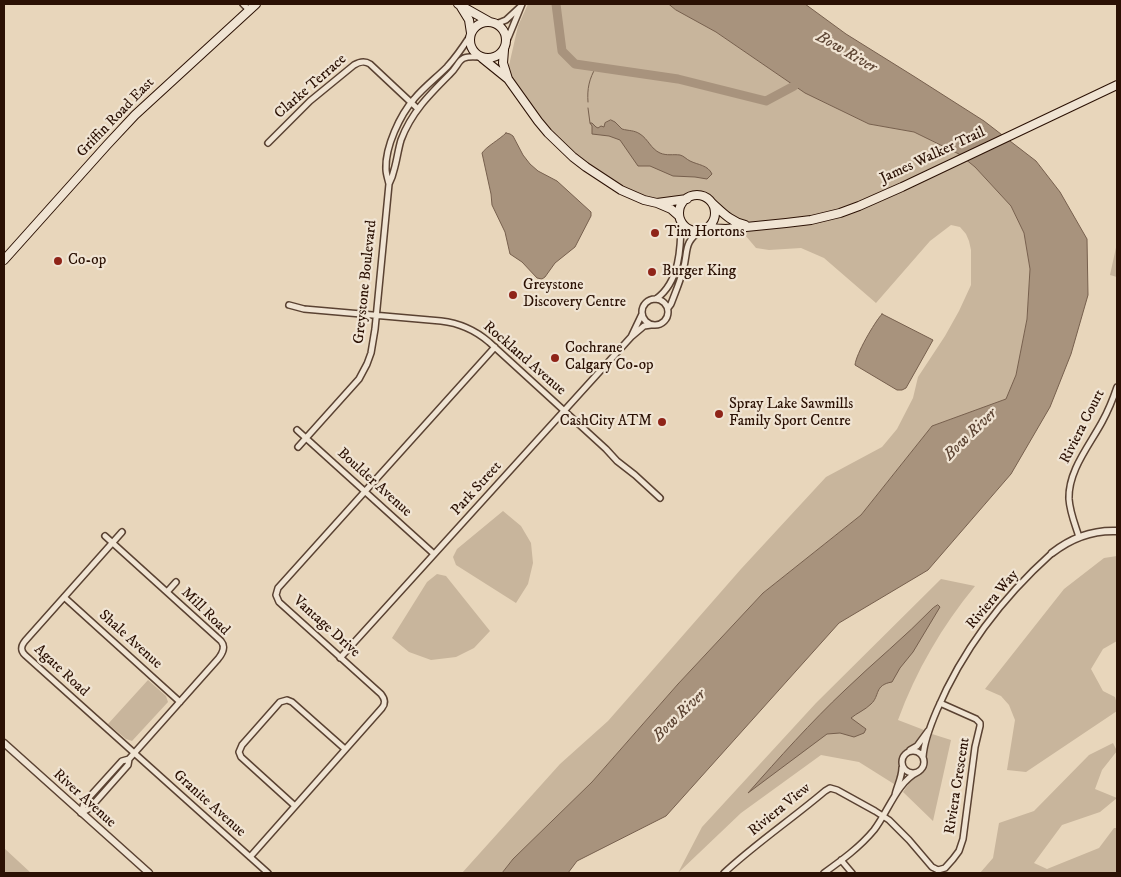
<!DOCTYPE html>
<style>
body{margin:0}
#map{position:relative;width:1121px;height:877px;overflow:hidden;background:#e8d6bb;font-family:"IM FELL DW Pica",serif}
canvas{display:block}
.frame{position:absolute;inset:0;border:5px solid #2b1104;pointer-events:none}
</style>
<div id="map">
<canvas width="1121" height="877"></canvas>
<div class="frame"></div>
</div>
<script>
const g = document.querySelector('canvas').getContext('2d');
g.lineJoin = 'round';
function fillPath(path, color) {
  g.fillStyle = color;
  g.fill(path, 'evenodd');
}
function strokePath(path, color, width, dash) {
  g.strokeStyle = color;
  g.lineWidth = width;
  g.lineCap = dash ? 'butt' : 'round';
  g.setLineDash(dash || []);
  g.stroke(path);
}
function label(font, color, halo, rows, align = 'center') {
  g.font = font + ' "IM FELL DW Pica",serif';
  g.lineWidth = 4.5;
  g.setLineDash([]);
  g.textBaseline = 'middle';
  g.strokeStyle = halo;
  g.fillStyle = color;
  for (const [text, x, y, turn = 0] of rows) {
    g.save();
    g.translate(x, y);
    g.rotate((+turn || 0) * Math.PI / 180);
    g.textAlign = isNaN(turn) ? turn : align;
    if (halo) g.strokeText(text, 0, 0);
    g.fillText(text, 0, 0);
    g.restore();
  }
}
const green = new Path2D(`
 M528 4H669L675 9 716 32 805 93 869 124 914 132 959 154 975 167 1011 206 1024 233 1030 269 1027 319 1016 375 1007 399 932 426 861 515 763 593 678 684 592 782 513 859 502 873H462L560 764 608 721 741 569 826 477 882 447 897 429 913 398 918 377 945 336 959 311 971 285V250L969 241 966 234 960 227 951 225 930 241 876 303 824 258 801 248 769 250 756 248 714 198 692 192 657 203 630 194 560 145 507 74 518 26Z
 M1117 243V277L1110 275Z
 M503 511 521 526 531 543 533 563 528 584 516 603 456 565 453 557 457 549Z
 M1117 556V641L1103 649 1091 669 1103 691 1115 697 1117 704V711L1026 772 1007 770 1015 720 1009 705 1001 696 985 689 1064 589 1104 558Z
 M437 574 446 576 490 631 474 648 456 657 431 660 409 652 392 638 427 582Z
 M941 579 975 586C942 626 916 671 898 720L924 730 915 744 904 750 900 755 901 768 894 784 859 762 821 755 741 813 678 873 702 827 816 703Z
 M148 680 166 696 168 702 132 741 126 739 108 724Z
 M932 734 951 740 933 821 903 792 912 779 923 773 926 770 928 765 926 755Z
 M1113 743 1117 751 1102 770 1095 789 1117 798 1100 812 1062 825 1034 863 1047 869 1099 848 1114 828H1117V873H980L993 858 999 823 1034 811 1089 755Z
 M4 848 31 873H4Z`);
const water = new Path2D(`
 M669 4H805L846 34 915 77 984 121 1036 161 1060 192 1087 239 1088 295 1071 354 1050 407 1011 474 928 570 839 623 666 816 577 861 568 873H502L513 859 592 782 678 684 763 593 861 515 932 426 1006 399 1016 375 1027 319 1030 269 1024 233 1011 206 975 167 959 154 914 132 869 124 805 93 716 32 676 10Z
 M611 120 615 122 622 129C629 131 634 130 640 134 648 139 651 149 660 153 667 156 673 154 680 155 684 156 686 159 690 161 698 165 708 165 712 174L707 179 695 177 673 176 650 166H638L620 140 609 136 592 134V126L590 123H592L596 127 598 128 601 126 604 127 605 123Z
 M506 133 510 134 513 136 523 155 530 164 538 171 557 181 591 212V216L575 247 555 263 545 277 542 279 537 278 522 262 510 254 505 232 492 205 491 194 482 153C487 146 499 140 506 133Z
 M882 314 933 340 906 388 902 390H897L855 365C856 354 874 323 882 314Z
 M938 605 940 607 913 652 900 668 892 682C874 685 880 696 871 704 865 710 857 713 851 718L866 729 864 733 854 737 840 733 827 734 748 793C779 758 811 722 845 690 874 662 905 637 933 608Z`);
const stream = new Path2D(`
 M588 102C587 89 589 79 596 67
 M588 108 590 123`);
const river = new Path2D(`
 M556 4 562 51 575 64 678 79 766 101 794 86`);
const minor = new Path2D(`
 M243 4 249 10
 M496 24 506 20 520 7
 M506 43 522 4
 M268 143 310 101 354 65C359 62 364 60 370 64L418 109
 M389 184C388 179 386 174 386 169 385 147 400 115 414 99 424 87 436 78 447 67 456 57 463 47 470 36
 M642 312a13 13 0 1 1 26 0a13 13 0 1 1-26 0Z
 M656 299C680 282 681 247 681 220
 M289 305 304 309 441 321C459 323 475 330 489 342L606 449 617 461 635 475 660 498
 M668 308 671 304C675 293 680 282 683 270 689 251 682 243 702 230
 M642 314 631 337 644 326 651 325
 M297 430 434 554
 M298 447 359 379 367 364 371 353 375 329 389 184C391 180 393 175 394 170 397 160 398 150 401 140 411 113 429 95 449 75 462 63 456 55 479 57
 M122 532 25 641C21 646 20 650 25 655L268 873
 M1079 537C1075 524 1070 513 1069 499 1068 471 1089 446 1102 422 1108 411 1113 399 1117 387
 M167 592 176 582
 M64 597 180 702
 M340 658 631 337
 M910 750 917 746 928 731
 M902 762a11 11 0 1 1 22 0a11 11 0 1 1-22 0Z
 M923 757C924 741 931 724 937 710 963 649 1003 597 1052 553
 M895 795C897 786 902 777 902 768
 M295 806 241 757 239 752 242 745 280 702 287 700 292 702 345 749
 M81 813 84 803 122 761 129 759 218 659C223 653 226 647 221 641L105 536
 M81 813 90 808 128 765 129 759
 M250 857 382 708C386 703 385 699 381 694L279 602 276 595 278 588 495 347
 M841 860 852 873
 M724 873C755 844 792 819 825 791L830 788 837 790 875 811 889 820 909 840 932 867 938 870 945 868 953 859 959 851 963 839 975 747 980 726V723L976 719 940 703
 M824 873C842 860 860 847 874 830 888 812 897 782 918 772`);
const tertiary = new Path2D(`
 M1052 553C1071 538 1093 530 1117 531
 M4 743 149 873`);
const secondary = new Path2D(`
 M458 4 490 22
 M461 7 469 20 471 33
 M470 40a18 18 0 1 1 36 0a18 18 0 1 1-36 0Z
 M504 50 503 63 508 79
 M482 58 508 79 538 121 548 133 573 157 586 167 621 190 644 200 657 203 671 209 679 216
 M679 213a18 18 0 1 1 36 0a18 18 0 1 1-36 0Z
 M657 203 687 199
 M712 203C722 212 731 222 745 225
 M707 228 726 229 786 223 811 220 840 213 859 206 902 187 1117 85
 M4 260 107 145 135 115 256 4`);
const markers = [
 [655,233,5,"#8f2418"],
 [58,261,5,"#8f2418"],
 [652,272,5,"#8f2418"],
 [513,295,5,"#8f2418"],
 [555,358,5,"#8f2418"],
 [719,414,5,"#8f2418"],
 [662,422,5,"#8f2418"]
];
const streetNames = [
 ["Clarke Terrace",311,87,-41],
 ["Griffin Road East",116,118,-46],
 ["James Walker Trail",933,156,-25],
 ["Greystone Boulevard",366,282,-84],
 ["Rockland Avenue",524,359,41],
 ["Riviera Court",1083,427,-63],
 ["Boulder Avenue",374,483,42],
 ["Park Street",477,489,-48],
 ["Riviera Way",993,600,-50],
 ["Mill Road",205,612,44],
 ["Vantage Drive",326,627,42],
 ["Shale Avenue",130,640,42],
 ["Agate Road",61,671,43],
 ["Riviera Crescent",958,786,-81],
 ["River Avenue",84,799,42],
 ["Granite Avenue",209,804,42],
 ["Riviera View",780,810,-39]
];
const poiNames = [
 ["Tim Hortons",665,233],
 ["Co-op",68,261],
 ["Burger King",662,272],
 ["Greystone",523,286],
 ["Discovery Centre",523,303],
 ["Cochrane",565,349],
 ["Calgary Co-op",565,366],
 ["Spray Lake Sawmills",729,405],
 ["Family Sport Centre",729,422],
 ["CashCity ATM",652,422,"right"]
];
const waterNames = [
 ["Bow River",846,53,30],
 ["Bow River",971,435,-44],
 ["Bow River",680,716,-44]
];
fillPath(green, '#c8b59c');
fillPath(water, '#a8937d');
strokePath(water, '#765f4d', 1);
strokePath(stream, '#765f4d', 1);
strokePath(river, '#a8937d', 9);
strokePath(minor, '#5a4232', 8);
strokePath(tertiary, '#5a4232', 9);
strokePath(secondary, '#2b1104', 10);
strokePath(minor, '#f0e4d3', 5);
strokePath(tertiary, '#f0e4d3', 6);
strokePath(secondary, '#f0e4d3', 8);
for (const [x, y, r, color] of markers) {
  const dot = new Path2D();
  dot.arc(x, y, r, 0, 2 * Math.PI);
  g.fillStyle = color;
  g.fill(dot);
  strokePath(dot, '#f0e4d3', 2);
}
label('15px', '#2b1104', '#f0e4d3', streetNames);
label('15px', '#2b1104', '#f0e4d3', poiNames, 'left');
label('italic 16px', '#5d4534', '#f0e4d3', waterNames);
</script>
